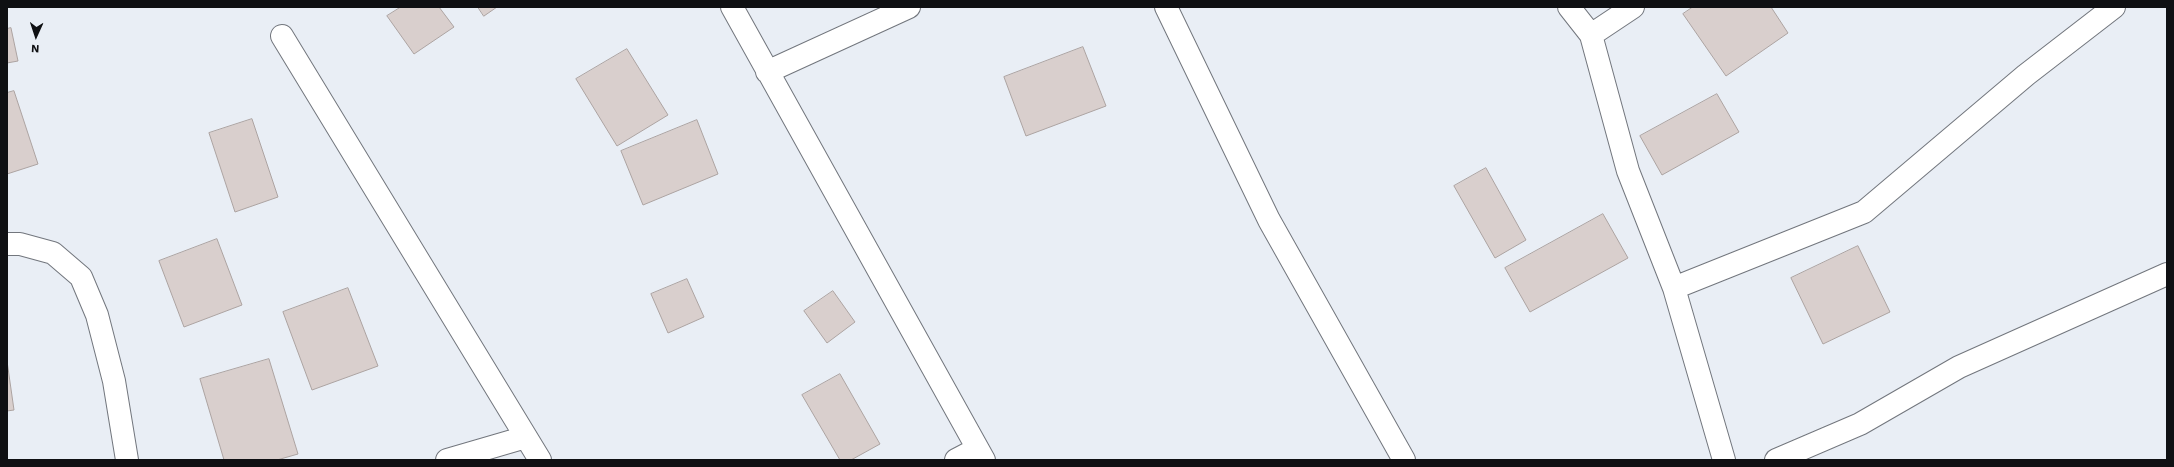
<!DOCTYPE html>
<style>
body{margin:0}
#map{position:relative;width:2174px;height:467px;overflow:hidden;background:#e9eef5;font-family:"Work Sans",sans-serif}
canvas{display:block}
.frame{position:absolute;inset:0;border:8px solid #0f1013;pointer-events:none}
.north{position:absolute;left:16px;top:16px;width:40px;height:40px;-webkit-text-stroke:3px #e9eef5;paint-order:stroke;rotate:183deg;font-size:11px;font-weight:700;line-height:16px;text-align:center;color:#0f1013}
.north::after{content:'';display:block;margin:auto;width:14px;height:18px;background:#0f1013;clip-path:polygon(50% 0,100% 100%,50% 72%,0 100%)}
</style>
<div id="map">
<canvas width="2174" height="467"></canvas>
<div class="frame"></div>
<div class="north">N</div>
</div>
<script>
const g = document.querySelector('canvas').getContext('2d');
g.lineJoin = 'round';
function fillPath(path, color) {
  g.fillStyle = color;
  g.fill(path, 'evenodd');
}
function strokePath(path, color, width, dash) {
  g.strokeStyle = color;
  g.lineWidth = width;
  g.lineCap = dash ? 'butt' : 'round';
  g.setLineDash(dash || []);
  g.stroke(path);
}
const building = new Path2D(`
 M401 7H439L454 27 414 54 387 16Z
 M478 7H497L484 16Z
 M1693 7H1771L1788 33 1726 76 1683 14Z
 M11 28 18 61 7 63V29Z
 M1083 47 1106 106 1026 136 1004 77Z
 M627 49 668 115 617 146 576 79Z
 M14 91 38 164 7 174V93Z
 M1717 94 1739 132 1662 175 1640 136Z
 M252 119 278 197 235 212 209 133Z
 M697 120 718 174 643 205 621 151Z
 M1486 168 1526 240 1495 258 1454 186Z
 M1603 214 1628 258 1530 312 1505 268Z
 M217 239 242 305 184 327 159 261Z
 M1858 246 1890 312 1823 344 1791 278Z
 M687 279 704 317 668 333 651 294Z
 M348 288 378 366 312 390 283 312Z
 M833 291 855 322 827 343 804 311Z
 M269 359 298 454 277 460H224L200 379Z
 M7 361 14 410 7 411Z
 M840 374 880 444 851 460H840L802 395Z`);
const street = new Path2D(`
 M732 7 984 460
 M1166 7 1269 220 1404 460
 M1569 7 1591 35
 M1633 7 1591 35 1628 171 1674 288 1724 460
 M282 36 540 460
 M767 72 909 7
 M7 244H20L53 253 81 277 97 315 114 381 127 460
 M1674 288 1864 212 2026 75 2114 7
 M447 460 526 437
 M956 460 977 449
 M1776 460 1860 424 1959 367 2167 274`);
fillPath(building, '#d9cfcd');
strokePath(building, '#aca3a1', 1);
strokePath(street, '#72767d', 24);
strokePath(street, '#fff', 22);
</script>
